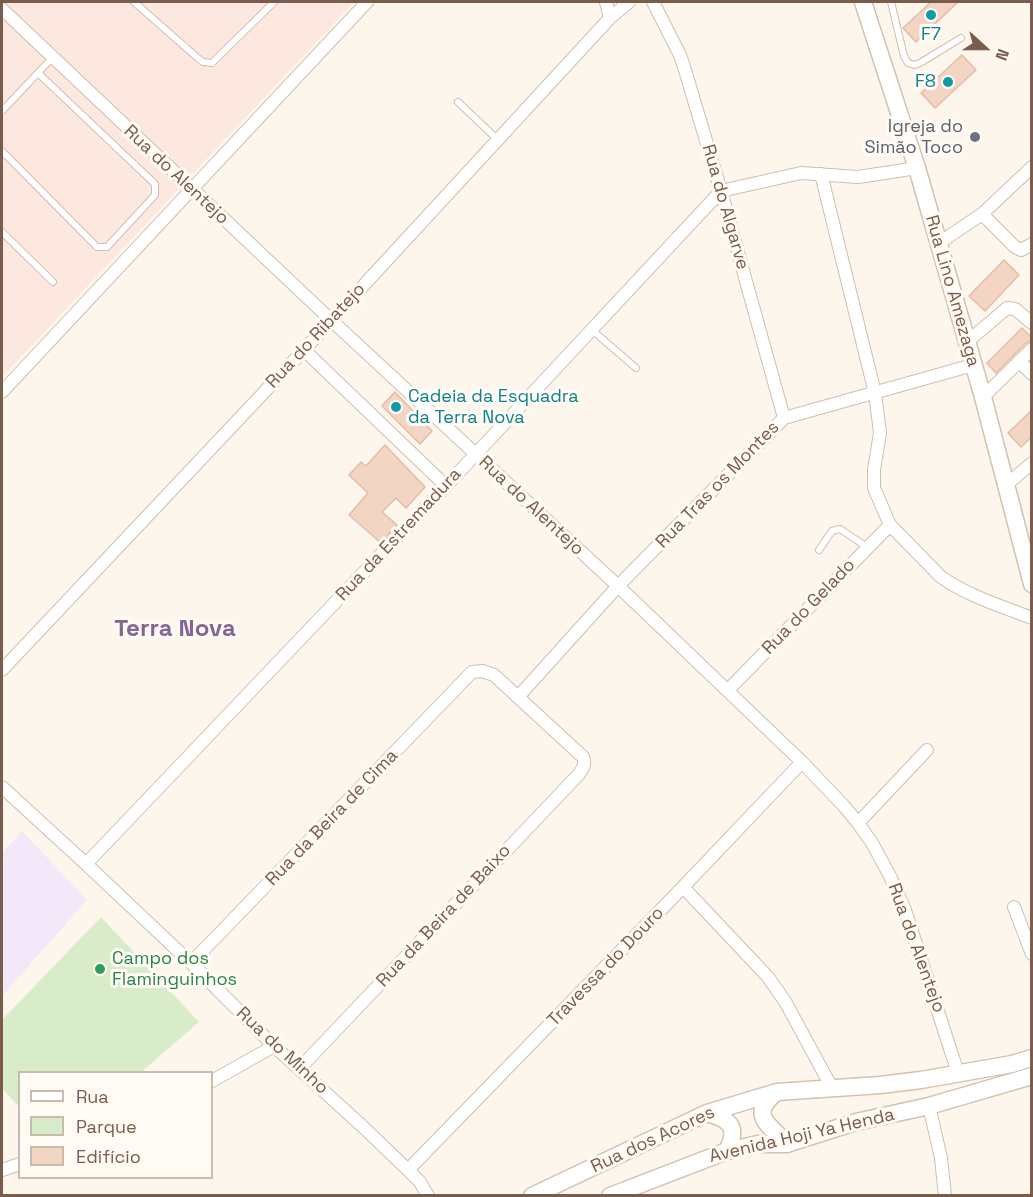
<!DOCTYPE html>
<meta charset="utf-8">
<style>
body{margin:0}
#map{position:relative;width:1033px;height:1197px;overflow:hidden;background:#fdf6ec;font-family:"Space Grotesk",sans-serif}
canvas{display:block}
.frame{position:absolute;inset:0;border:3px solid #7a5c4d;pointer-events:none}
.legend{position:absolute;left:18px;top:1071px;width:195px;height:108px;box-sizing:border-box;background:#fffaf3;border:2px solid #cabbb1;margin:0;padding:8px 10px;list-style:none;font-size:18px;color:#7a5c4d}
.legend li{display:flex;align-items:center;gap:12px;height:30px}
.legend b{width:30px;border:2px solid #cabbb1}
.north{position:absolute;left:955px;top:18px;width:60px;height:60px;-webkit-text-stroke:4px #fffaf3;paint-order:stroke;rotate:111deg;font-size:16px;font-weight:700;line-height:24px;text-align:center;color:#7a5c4d}
.north::after{content:'';display:block;margin:auto;width:21px;height:27px;background:#7a5c4d;clip-path:polygon(50% 0,100% 100%,50% 72%,0 100%)}
</style>
<div id="map">
<canvas width="1033" height="1197"></canvas>
<div class="frame"></div>
<ul class="legend">
<li><b style="height:8px;background:#fff"></b>Rua</li>
<li><b style="height:16px;background:#d8ecc9"></b>Parque</li>
<li><b style="height:16px;background:#f3d5c3"></b>Edifício</li>
</ul>
<div class="north">N</div>
</div>
<script>
const g = document.querySelector('canvas').getContext('2d');
g.lineJoin = 'round';
function fillPath(path, color) {
  g.fillStyle = color;
  g.fill(path, 'evenodd');
}
function strokePath(path, color, width, dash) {
  g.strokeStyle = color;
  g.lineWidth = width;
  g.lineCap = dash ? 'butt' : 'round';
  g.setLineDash(dash || []);
  g.stroke(path);
}
function label(font, color, halo, rows, align = 'center') {
  g.font = font + ' "Space Grotesk",sans-serif';
  g.lineWidth = 6;
  g.setLineDash([]);
  g.textBaseline = 'middle';
  g.strokeStyle = halo;
  g.fillStyle = color;
  for (const [text, x, y, turn = 0] of rows) {
    g.save();
    g.translate(x, y);
    g.rotate((+turn || 0) * Math.PI / 180);
    g.textAlign = isNaN(turn) ? turn : align;
    if (halo) g.strokeText(text, 0, 0);
    g.fillText(text, 0, 0);
    g.restore();
  }
}
const commercial = new Path2D(`
 M2 2H354L2 377Z`);
const education = new Path2D(`
 M22 831 87 900 2 996V853Z`);
const green = new Path2D(`
 M101 917 199 1022 141 1072H20L19 1107 2 1088V1020Z`);
const building = new Path2D(`
 M931 2H958L916 42 903 28Z
 M962 55 976 70 935 108 921 93Z
 M1004 260 1019 275 985 311 969 296Z
 M1022 328 1032 338V341L1026 343 996 373 987 363Z
 M395 392 432 431 420 444 382 406Z
 M1032 410V437L1021 447 1008 433Z
 M385 445 425 487 406 508 396 498 382 512 397 525 381 543 349 515 368 493 349 475 361 462 366 466Z`);
const lane = new Path2D(`
 M134 2 199 59 203 62 212 63 274 2
 M891 2 904 56 908 63 914 65 920 63 961 38
 M458 102 498 140
 M2 111 52 58
 M2 151 97 247H107L155 195V184L38 73
 M2 232 53 282
 M592 330 636 368
 M819 550 832 531 840 529 867 547`);
const street = new Path2D(`
 M606 2 610 18
 M653 2 680 55 685 70 721 191 784 418
 M2 9 331 320 618 586 802 762 843 805 858 823 872 843 890 876 905 910 958 1073
 M821 174 875 393 880 433 874 470V488L890 525 941 577C968 596 1001 606 1032 618
 M982 214 1015 247 1021 250 1032 244
 M939 243 982 214 1032 167
 M967 342 1007 308 1015 309 1032 323
 M304 350 446 486
 M1019 361 1032 374
 M2 392 367 2
 M983 397 1032 349
 M1006 485 1032 463
 M2 670 304 350 610 18 629 2
 M728 690 890 525
 M518 697 618 586 784 418 973 365
 M2 787 86 864 191 963 274 1046 361 1125 408 1170 420 1182 428 1196
 M858 823 927 750
 M86 864 446 486 721 191 801 173 858 177 917 168
 M683 887 768 977 786 1003 832 1088
 M1014 907 1032 954
 M191 963 472 672 482 671 494 675 583 757C586 764 583 768 579 774L300 1068
 M212 1081 274 1046
 M929 1106 941 1158 945 1196
 M2 1170 20 1164
 M408 1170 683 887 802 762`);
const secondary = new Path2D(`
 M863 2 917 168 983 397 1032 584
 M777 1092C746 1116 772 1126 787 1144
 M707 1113C730 1119 739 1127 727 1151
 M532 1196 707 1113 777 1092 880 1085 921 1080 1012 1064 1032 1058
 M610 1196 727 1151 758 1144H787L856 1122 929 1106 1032 1076`);
const markers = [
 [931,15,6,"#0f9aa8"],
 [948,82,6,"#0f9aa8"],
 [975,137,6,"#6b7280"],
 [396,407,6,"#0f9aa8"],
 [100,969,6,"#2e9e5b"]
];
const cultureNames = [
 ["F7",931,35],
 ["F8",936,82,"right"],
 ["Cadeia da Esquadra",408,397,"left"],
 ["da Terra Nova",408,418,"left"]
];
const worshipNames = [
 ["Igreja do",963,127],
 ["Simão Toco",963,148]
];
const streetNames = [
 ["Rua do Alentejo",176,175,43],
 ["Rua do Algarve",725,207,74],
 ["Rua Lino Amezaga",952,291,74],
 ["Rua do Ribatejo",316,336,-47],
 ["Rua Tras os Montes",718,485,-46],
 ["Rua do Alentejo",531,506,43],
 ["Rua da Estremadura",399,535,-47],
 ["Rua do Gelado",809,607,-46],
 ["Rua da Beira de Cima",332,818,-46],
 ["Rua da Beira de Baixo",444,916,-47],
 ["Rua do Alentejo",916,948,70],
 ["Travessa do Douro",606,967,-46],
 ["Rua do Minho",282,1051,43],
 ["Avenida Hoji Ya Henda",802,1136,-13],
 ["Rua dos Acores",653,1140,-25]
];
const leisureNames = [
 ["Campo dos",112,959],
 ["Flaminguinhos",112,980]
];
const districtNames = [
 ["Terra Nova",175,629]
];
fillPath(commercial, '#fde8e0');
fillPath(education, '#f3e8fa');
fillPath(green, '#d8ecc9');
fillPath(building, '#f3d5c3');
strokePath(building, '#e6bba3', 1.5);
strokePath(lane, '#d1beb0', 8);
strokePath(street, '#d1beb0', 14);
strokePath(secondary, '#d6c0b0', 19);
strokePath(lane, '#fff', 6);
strokePath(street, '#fff', 12);
strokePath(secondary, '#fff', 16);
for (const [x, y, r, color] of markers) {
  const dot = new Path2D();
  dot.arc(x, y, r, 0, 2 * Math.PI);
  g.fillStyle = color;
  g.fill(dot);
  strokePath(dot, '#fffaf3', 2);
}
label('18px', '#0d838f', '#fffaf3', cultureNames);
label('18px', '#5b616d', '#fffaf3', worshipNames, 'right');
label('18px', '#7a5c4d', '#fffaf3', streetNames);
label('18px', '#27864d', '#fffaf3', leisureNames, 'left');
label('bold 24px', '#846695', '#fffaf3', districtNames);
</script>
